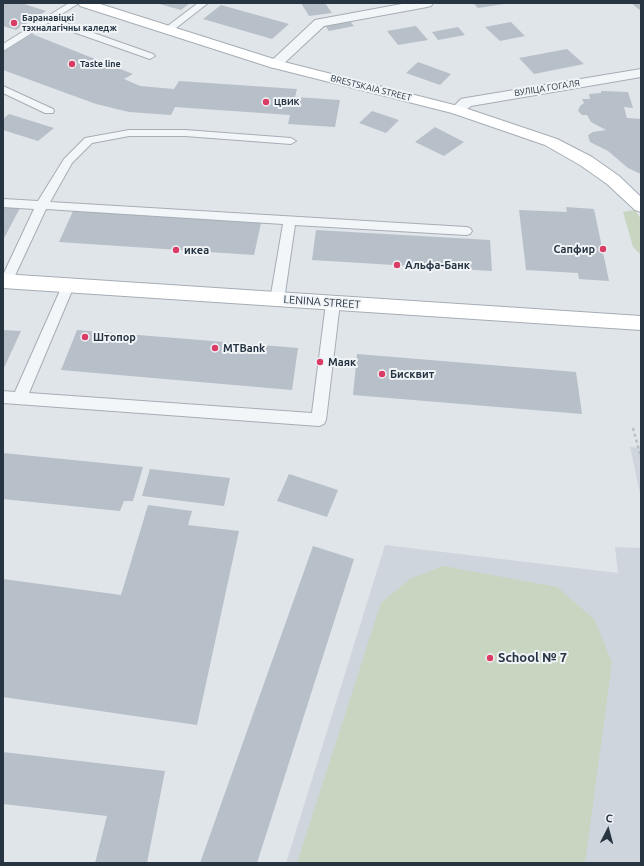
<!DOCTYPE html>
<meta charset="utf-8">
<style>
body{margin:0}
#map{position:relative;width:644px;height:866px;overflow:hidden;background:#e0e5ea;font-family:Ubuntu,sans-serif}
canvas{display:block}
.frame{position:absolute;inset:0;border:4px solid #273543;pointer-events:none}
.north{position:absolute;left:588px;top:810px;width:40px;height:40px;-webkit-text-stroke:3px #f0f4f7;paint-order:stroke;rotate:6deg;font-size:11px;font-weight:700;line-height:16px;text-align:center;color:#273543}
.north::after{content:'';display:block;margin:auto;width:14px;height:18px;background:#273543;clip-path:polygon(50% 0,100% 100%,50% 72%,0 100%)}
</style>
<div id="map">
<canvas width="644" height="866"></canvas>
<div class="frame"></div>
<div class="north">С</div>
</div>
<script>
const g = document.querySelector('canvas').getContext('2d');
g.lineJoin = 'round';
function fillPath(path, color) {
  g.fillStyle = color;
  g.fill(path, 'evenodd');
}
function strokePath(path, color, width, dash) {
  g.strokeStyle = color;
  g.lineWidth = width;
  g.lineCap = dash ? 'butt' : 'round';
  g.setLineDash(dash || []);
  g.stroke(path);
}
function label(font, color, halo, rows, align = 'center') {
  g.font = font + ' Ubuntu,sans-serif';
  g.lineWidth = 4;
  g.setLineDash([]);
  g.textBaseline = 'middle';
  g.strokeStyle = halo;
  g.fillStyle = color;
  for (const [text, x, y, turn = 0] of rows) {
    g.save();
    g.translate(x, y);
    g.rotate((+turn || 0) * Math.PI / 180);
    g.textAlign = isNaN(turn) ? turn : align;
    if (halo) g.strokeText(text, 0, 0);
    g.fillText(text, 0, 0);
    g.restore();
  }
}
const built = new Path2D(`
 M630 447 641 448V498Z
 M385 545 618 573 615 547 641 548V863H286Z`);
const green = new Path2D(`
 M635 210 641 219V255L633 247 623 212Z
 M443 566 557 587 595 620 612 663 585 863H297L381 603 410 579Z`);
const building = new Path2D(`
 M3 3H21L46 11 16 30 3 26Z
 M156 3H190L181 10Z
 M301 3H325L332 13 309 16Z
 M473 3H504V4L478 8Z
 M631 3H641V11Z
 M221 5 289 24 272 39 203 19Z
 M348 19 354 26 329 31 324 24Z
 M511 22 525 36 500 41 485 27Z
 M416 26 428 40 398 45 387 31Z
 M458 27 465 35 438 40 432 32Z
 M32 34 133 74 124 79 140 86 174 89 179 81 297 89 295 97 340 100 335 127 288 124 290 115 175 107 171 115 129 112 96 104 3 70V52Z
 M567 49 584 64 534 74 519 58Z
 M418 62 451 74 440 85 406 73Z
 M601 91 628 92 633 108 624 107 627 118 641 119V174L628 168 608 151 590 142 588 135 593 132 606 130 591 122 587 115H582L578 111 580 106 584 103 582 99H590L589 94 601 93Z
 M372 111 399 120 386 133 359 123Z
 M9 114 54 128 38 141 3 130V119Z
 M435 127 464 142 444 156 415 142Z
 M3 207 20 208 3 240Z
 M566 207 594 209 609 281 579 279 578 273 526 270 519 210 567 212Z
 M73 211 261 223 254 255 59 242Z
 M316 230 490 240 492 271 312 260Z
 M3 330 21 331 3 370Z
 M77 330 298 348 292 390 61 370Z
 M357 354 576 372 582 414 353 395Z
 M3 453 143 467 133 501H124L120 511 3 499Z
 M150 469 230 478 224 506 142 496Z
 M289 474 338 490 327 517 277 501Z
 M148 505 192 511 188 525 239 531 197 725 3 697V579L121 595Z
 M313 546 354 559 257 863H200Z
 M3 752 165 771 147 863H95L107 816 3 804Z`);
const path = new Path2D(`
 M633 428 641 458`);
const lane = new Path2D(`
 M69 3H79L54 19 153 54 155 56 150 59 147 58 48 23 3 51V44Z
 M198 3H208L171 32H165L163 30 165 28Z
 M3 86 53 109 54 111 53 113H45L3 93Z
 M129 130H185L291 138 296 141 291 144 185 136H129L92 143 72 163 50 202 466 227 470 228 472 231 470 234 466 235 295 225 284 300 282 303 277 305 272 303 270 300 283 224 46 209 12 282 11 285 3 286V275L34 209 3 207V199L38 201 64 159 85 138Z
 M68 281 73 283 74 286 29 393 312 413 326 303 328 300 333 298 338 300 340 303 326 420 324 424 319 426 3 403V391L15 392 62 286 63 283Z`);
const street = new Path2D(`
 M407 3H433L431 6 427 7 324 26 280 67 275 68 270 67 268 64 315 20Z
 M641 69V77L471 106C464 111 461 115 452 113L450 110 461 99 466 98Z`);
const secondary = new Path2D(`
 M78 3H97L280 61 462 107 557 139 592 157 619 176 641 197V212L635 210 607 184 580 165 545 145 452 113 270 67 80 6Z
 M3 274 641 316V330L3 288Z`);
const markers = [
 [14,23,4,"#d93c65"],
 [72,64,4,"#d93c65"],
 [266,102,4,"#d93c65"],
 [603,249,4,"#d93c65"],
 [176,250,4,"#d93c65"],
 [397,265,4,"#d93c65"],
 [85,337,4,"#d93c65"],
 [215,348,4,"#d93c65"],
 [320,362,4,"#d93c65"],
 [382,374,4,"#d93c65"],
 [490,658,4,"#d93c65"]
];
const farPoinames = [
 ["Баранавіцкі",22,18],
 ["тэхналагічны каледж",22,28],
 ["Taste line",80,64],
 ["ЦВИК",274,102]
];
const farStreetnames = [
 ["BRESTSKAIA STREET",371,88,14],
 ["ВУЛІЦА ГОГАЛЯ",547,88,-9]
];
const poiNames = [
 ["Сапфир",595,249,"right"],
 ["икеа",184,250],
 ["Альфа-Банк",405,265],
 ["Штопор",93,337],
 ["MTBank",223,348],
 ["Маяк",328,362],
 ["Бисквит",390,374]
];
const streetNames = [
 ["LENINA STREET",322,302,4]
];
const nearPoinames = [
 ["School № 7",498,658]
];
fillPath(built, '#ced5dc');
fillPath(green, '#c8d5c1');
fillPath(building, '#b7bfc8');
strokePath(lane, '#a5adb5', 2);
strokePath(street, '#a5adb5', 2);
strokePath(secondary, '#a5adb5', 2);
strokePath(path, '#bac0c5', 2.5, [3, 3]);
fillPath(lane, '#f3f6f8');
fillPath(street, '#f3f6f8');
fillPath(secondary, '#fff');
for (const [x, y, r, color] of markers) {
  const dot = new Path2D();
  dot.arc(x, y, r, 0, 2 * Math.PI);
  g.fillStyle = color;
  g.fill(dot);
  strokePath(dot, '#f0f4f7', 1.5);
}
label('bold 9px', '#273543', '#f0f4f7', farPoinames, 'left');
label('9px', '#273543', '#f0f4f7', farStreetnames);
label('bold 11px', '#273543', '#f0f4f7', poiNames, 'left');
label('11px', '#273543', '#f0f4f7', streetNames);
label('bold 13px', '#273543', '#f0f4f7', nearPoinames, 'left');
</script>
